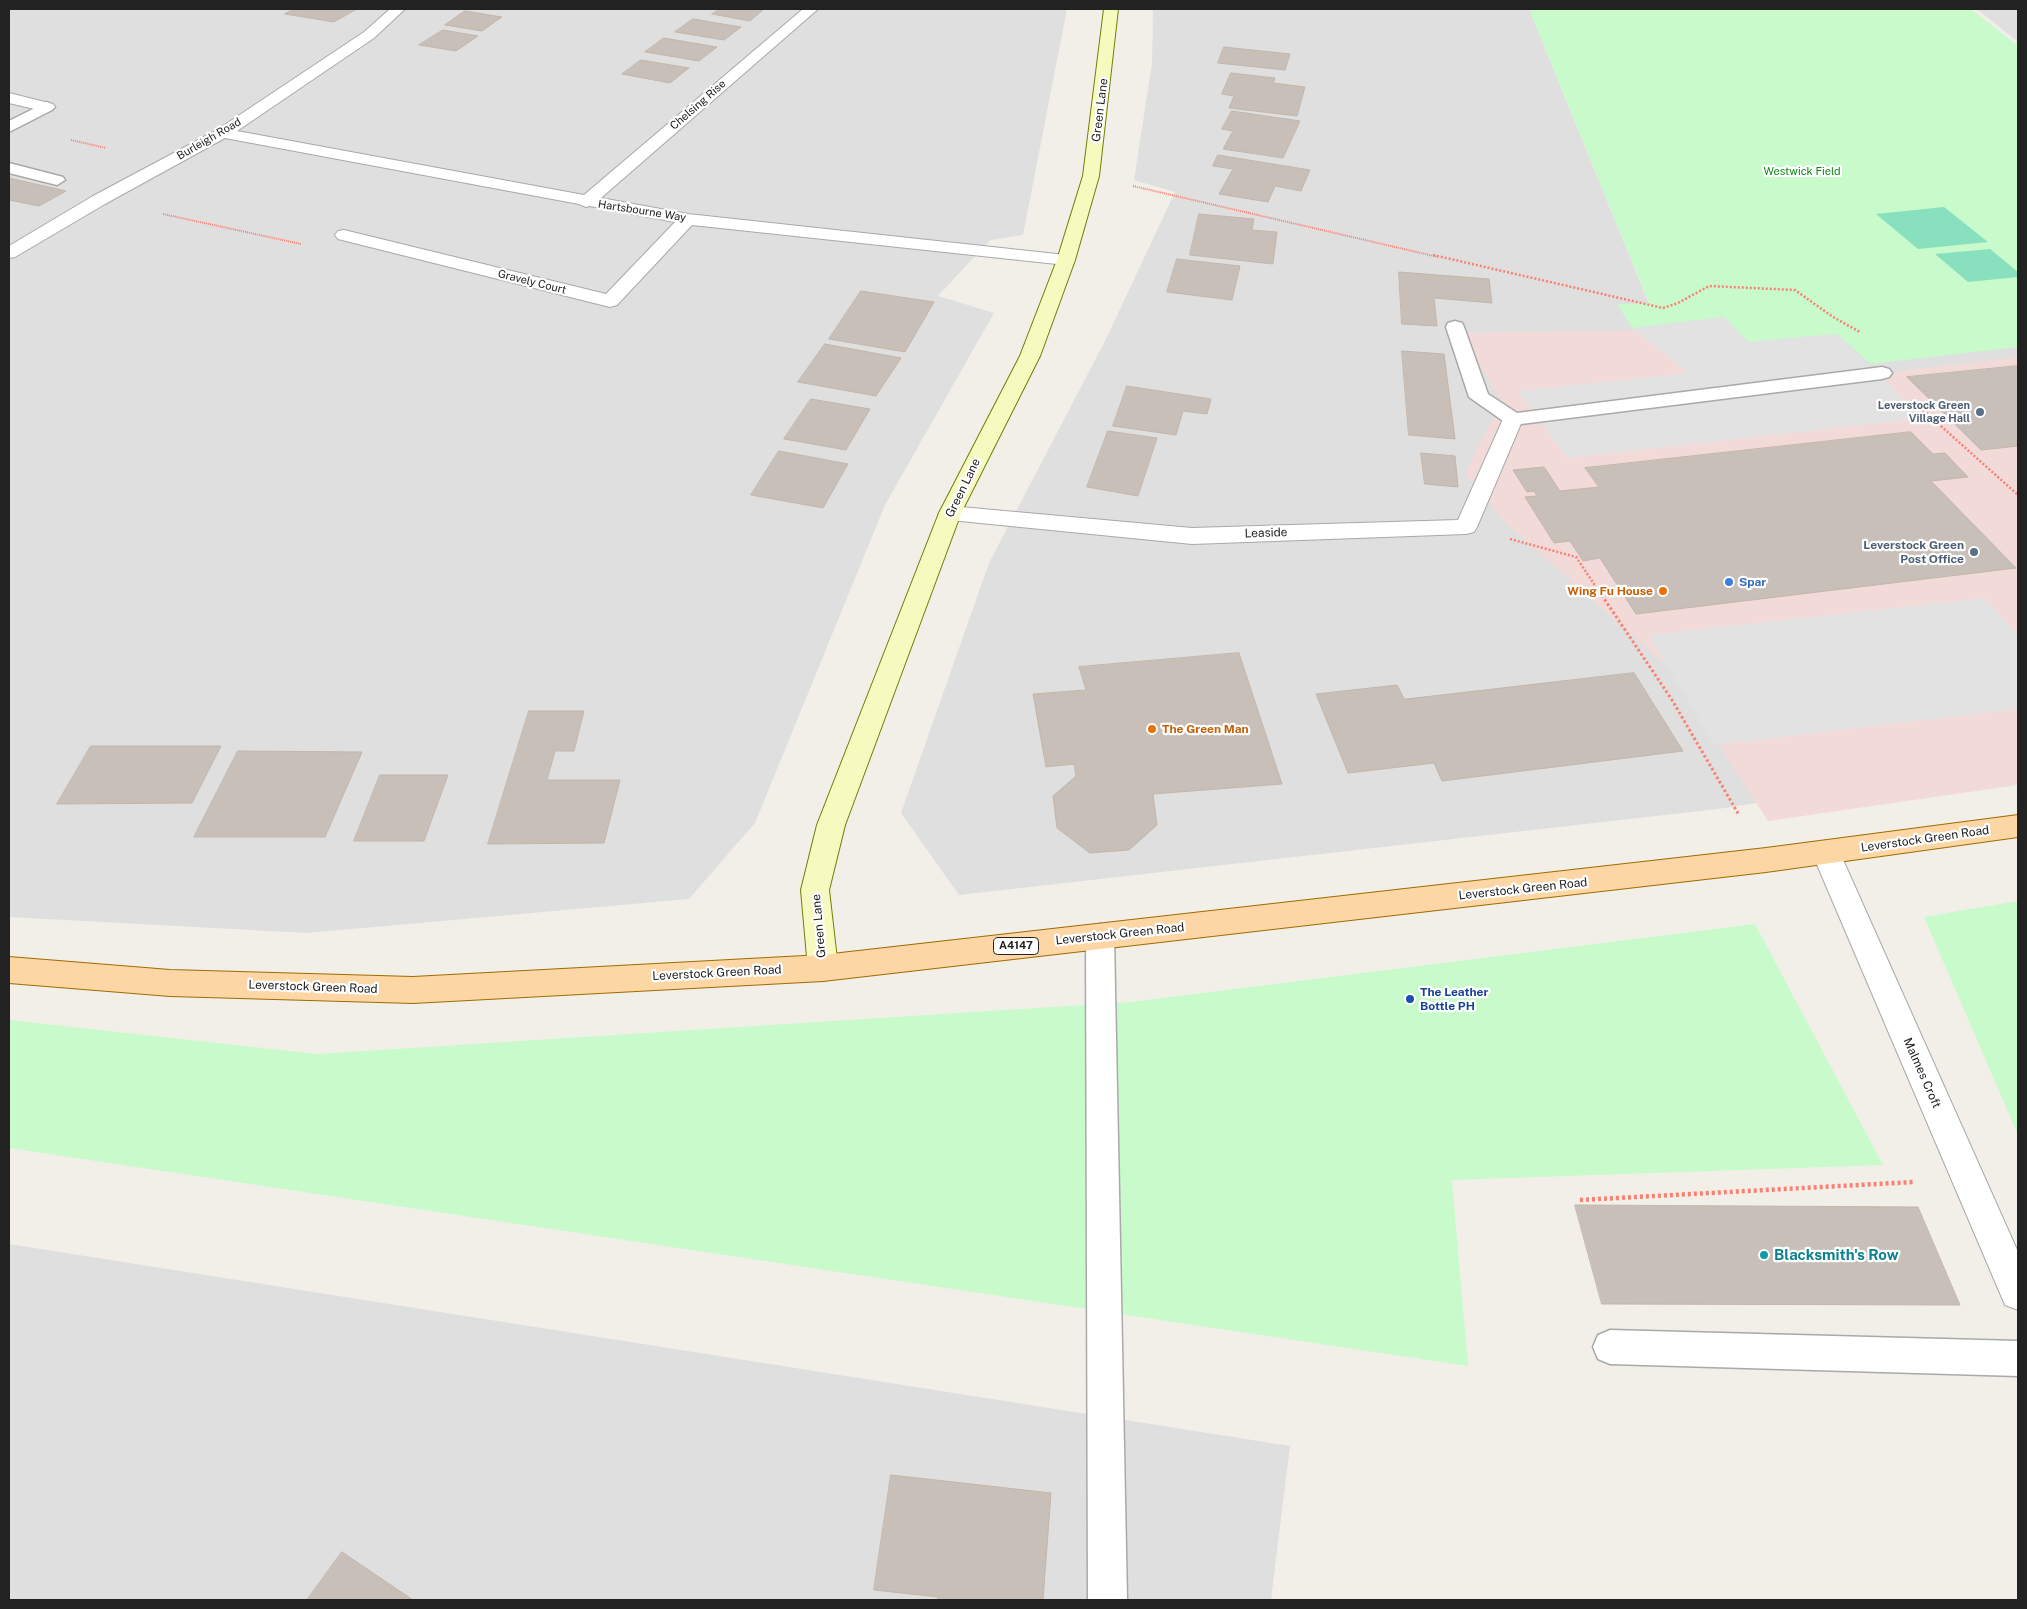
<!DOCTYPE html>
<style>
body{margin:0}
#map{position:relative;width:2027px;height:1609px;overflow:hidden;background:#f2efe9;font-family:"Public Sans",sans-serif}
canvas{display:block}
.frame{position:absolute;inset:0;border:10px solid #222;pointer-events:none}
</style>
<div id="map">
<canvas width="2027" height="1609"></canvas>
<div class="frame"></div>
</div>
<script>
const g = document.querySelector('canvas').getContext('2d');
g.lineJoin = 'round';
function fillPath(path, color) {
  g.fillStyle = color;
  g.fill(path, 'evenodd');
}
function strokePath(path, color, width, dash) {
  g.strokeStyle = color;
  g.lineWidth = width;
  g.lineCap = dash ? 'butt' : 'round';
  g.setLineDash(dash || []);
  g.stroke(path);
}
function label(font, color, halo, rows, align = 'center') {
  g.font = font + ' "Public Sans",sans-serif';
  g.lineWidth = 4.5;
  g.setLineDash([]);
  g.textBaseline = 'middle';
  g.strokeStyle = halo;
  g.fillStyle = color;
  for (const [text, x, y, turn = 0] of rows) {
    g.save();
    g.translate(x, y);
    g.rotate((+turn || 0) * Math.PI / 180);
    g.textAlign = isNaN(turn) ? turn : align;
    if (halo) g.strokeText(text, 0, 0);
    g.fillText(text, 0, 0);
    g.restore();
  }
}
const residential = new Path2D(`
 M9 9H1067L1023 235 990 240 938 296 994 313 885 505 755 823 689 899 307 933 9 917Z
 M1153 9H1529L1649 304 2018 339V762L1718 809 959 895 901 813 989 563 1106 339 1175 192 1134 180 1152 63Z
 M1977 9H2018V42Z
 M9 1244 1290 1446 1271 1600H9Z`);
const commercial = new Path2D(`
 M1703 329 1882 373 2018 357V785L1768 821 1669 668 1507 524 1465 473 1501 401 1461 333Z`);
const park = new Path2D(`
 M1529 9H1971L2018 46V347L1870 364 1837 334 1748 342 1724 317 1632 328 1617 304 1649 303Z
 M2018 901V1135L1924 917Z
 M1755 924 1883 1165 1452 1180 1468 1366 9 1148V1020L317 1054 1130 1002Z`);
const pitch = new Path2D(`
 M1944 207 1988 242 1918 249 1876 214Z
 M1990 249 2018 272V277L1968 282 1935 254Z`);
const parking = new Path2D(`
 M1724 317 1748 342 1837 334 1923 418 1567 458 1518 391 1688 373 1632 328Z
 M1985 598 2018 636V709L1714 745 1649 635Z`);
const building = new Path2D(`
 M294 9H357L334 22 285 14Z
 M720 9H764L750 21 712 14Z
 M465 11 502 17 482 31 445 25Z
 M693 19 741 27 724 40 675 32Z
 M443 30 478 36 456 51 419 45Z
 M664 38 717 47 699 61 645 52Z
 M1224 47 1290 54 1285 70 1218 63Z
 M641 60 689 68 670 83 622 74Z
 M1231 73 1275 78 1273 83 1305 87 1297 116 1229 108 1234 96 1222 94Z
 M1232 111 1300 121 1283 158 1223 149 1233 131 1222 129Z
 M1218 155 1310 170 1301 191 1275 186 1268 202 1219 194 1233 169 1213 166Z
 M9 178 66 191 39 206 9 200Z
 M1199 214 1254 219 1252 230 1277 232 1273 264 1190 255Z
 M1177 259 1240 266 1232 300 1167 292Z
 M1399 272 1489 279 1492 303 1434 298 1437 326 1402 324Z
 M861 291 934 302 905 352 829 339Z
 M825 344 901 358 876 396 798 382Z
 M1402 351 1444 354 1455 439 1409 435Z
 M2018 366V446L1981 450 1907 377Z
 M1127 386 1211 399 1207 414 1183 411 1176 435 1113 426Z
 M811 399 870 409 846 450 784 439Z
 M1108 431 1157 438 1138 496 1087 487Z
 M1911 432 1933 454 1945 453 1968 477 1931 481 2016 568 1636 614 1600 558 1583 561 1570 541 1554 543 1525 497 1537 496 1534 491 1527 492 1513 470 1544 467 1560 491 1599 487 1585 468Z
 M779 451 848 464 823 508 751 495Z
 M1421 453 1455 456 1458 487 1425 484Z
 M1239 653 1282 784 1153 794 1157 825 1129 850 1090 853 1057 828 1053 796 1076 776 1074 764 1046 767 1033 694 1086 690 1079 667Z
 M1634 673 1683 751 1442 781 1434 763 1348 773 1316 694 1397 685 1404 699Z
 M529 711H584L574 751H555L547 780H620L604 843 488 844Z
 M91 746H221L192 803 57 804Z
 M238 751 362 752 325 837H194Z
 M380 775H448L424 841H354Z
 M1575 1205 1918 1207 1960 1305 1602 1304Z
 M891 1475 1051 1493 1043 1600H938V1597L874 1590Z
 M342 1552 413 1600H307Z`);
const pathFar3 = new Path2D(`
 M71 140 106 148
 M1133 186 1438 257
 M163 214 301 244`);
const pathFar2 = new Path2D(`
 M1433 255 1663 308 1678 303 1709 286 1795 290 1833 317 1860 332
 M1914 402 2018 495
 M1510 539 1576 557 1600 593`);
const pathFar1 = new Path2D(`
 M1599 591 1672 700 1739 815`);
const path = new Path2D(`
 M1580 1200 1914 1182`);
const lane = new Path2D(`
 M47 102 55 107 52 110 9 132V121Z
 M9 163 63 177 65 180 57 185 9 173Z
 M1455 321 1462 323 1464 327 1488 394 1517 413 1882 367 1889 369 1892 373 1889 377 1882 379 1513 425 1506 423 1469 397 1446 327 1448 323Z
 M1100 924 1110 927 1114 936 1127 1600H1088L1086 936 1090 927Z
 M1610 1330 2018 1341V1376L1610 1364 1598 1359 1593 1347 1598 1335Z`);
const street = new Path2D(`
 M390 9H405L374 38 237 131 584 195 803 9H818L601 198 688 214 1066 255 1072 256 1075 260 1072 264 1066 265 692 225 617 305 610 307 338 239 335 235 338 231 344 230 606 294 675 222 590 206 586 207 579 204 225 138 105 204 15 257 9 258V246L93 196 217 130 364 32Z
 M9 93 53 104 55 107 47 112 9 103Z
 M1513 413 1520 415 1523 419 1477 527 1474 532 1466 534 1192 544 950 520 942 518 939 513 942 508 950 506 1192 528 1458 520 1503 419 1506 415Z
 M1826 842 1836 845 1840 853 2018 1252V1310L2005 1305 1812 853 1816 845Z`);
const secondary = new Path2D(`
 M1104 9H1118L1099 176 1075 260 1040 356 961 513 845 825 829 890 838 968 834 977 823 981 812 977 808 968 801 890 817 825 939 513 1020 356 1057 260 1083 176Z`);
const primary = new Path2D(`
 M2018 815V837L1766 872 823 981 413 1003 170 996 9 983V957L170 970 413 977 823 955 1766 848Z`);
const markers = [
 [1980,412,5,"#5c6f8a"],
 [1974,552,5,"#5c6f8a"],
 [1729,582,5,"#3f7fe0"],
 [1663,591,5,"#e8710a"],
 [1152,729,5,"#e8710a"],
 [1410,999,5,"#1a4fb4"],
 [1764,1255,5,"#0f9aa8"]
];
const farStreetnames = [
 ["Chelsing Rise",698,105,-41],
 ["Burleigh Road",209,139,-30],
 ["Hartsbourne Way",642,211,9],
 ["Gravely Court",532,282,14]
];
const farParknames = [
 ["Westwick Field",1802,172]
];
const farServicenames = [
 ["Leverstock Green",1970,406],
 ["Village Hall",1970,419]
];
const shields = [
 [1016,946,45]
];
const shieldNames = [
 ["A4147",1016,946]
];
const streetNames = [
 ["Green Lane",1100,110,-83],
 ["Green Lane",963,488,-64],
 ["Leaside",1266,533,-2],
 ["Leverstock Green Road",1925,839,-8],
 ["Leverstock Green Road",1523,889,-6],
 ["Green Lane",819,926,-95],
 ["Leverstock Green Road",1120,934,-6],
 ["Leverstock Green Road",717,973,-3],
 ["Leverstock Green Road",313,987,2],
 ["Malmes Croft",1922,1073,66]
];
const serviceNames = [
 ["Leverstock Green",1964,545],
 ["Post Office",1964,559]
];
const shopNames = [
 ["Spar",1739,582]
];
const foodNames = [
 ["Wing Fu House",1653,591],
 ["The Green Man",1162,729,"left"]
];
const transitNames = [
 ["The Leather",1420,992],
 ["Bottle PH",1420,1006]
];
const nearCulturenames = [
 ["Blacksmith's Row",1774,1255]
];
fillPath(residential, '#e0dfdf');
fillPath(commercial, '#f2dad9');
fillPath(park, '#c8facc');
fillPath(pitch, '#88e0be');
fillPath(parking, '#e2e2e2');
fillPath(building, '#c7bfb8');
strokePath(building, '#c4b6ab', 1);
strokePath(lane, '#a9a9a9', 3);
strokePath(street, '#a9a9a9', 2);
strokePath(secondary, '#707d05', 2);
strokePath(primary, '#a06b00', 2);
strokePath(pathFar3, '#fa8072', 2, [1, 1]);
strokePath(pathFar2, '#fa8072', 2.5, [2, 2]);
strokePath(pathFar1, '#fa8072', 3, [2.5, 2.5]);
strokePath(path, '#fa8072', 4.5, [3, 3]);
fillPath(lane, '#fff');
fillPath(street, '#fff');
fillPath(secondary, '#f7fabf');
fillPath(primary, '#fcd6a4');
for (const [x, y, r, color] of markers) {
  const dot = new Path2D();
  dot.arc(x, y, r, 0, 2 * Math.PI);
  g.fillStyle = color;
  g.fill(dot);
  strokePath(dot, '#fff', 2);
}
label('11px', '#222', '#fff', farStreetnames);
label('11px', '#0c8416', '#fff', farParknames);
label('bold 11px', '#4e5e75', '#fff', farServicenames, 'right');
for (const [x, y, w] of shields) {
  const box = new Path2D();
  box.roundRect(x - w / 2, y - 8.5, w, 17, 4);
  g.fillStyle = '#fff';
  g.fill(box);
  strokePath(box, '#222', 1);
}
label('bold 11px', '#222', null, shieldNames);
label('12px', '#222', '#fff', streetNames);
label('bold 12px', '#4e5e75', '#fff', serviceNames, 'right');
label('bold 12px', '#366cbe', '#fff', shopNames, 'left');
label('bold 12px', '#c56008', '#fff', foodNames, 'right');
label('bold 12px', '#164399', '#fff', transitNames, 'left');
label('bold 15px', '#0d838f', '#fff', nearCulturenames, 'left');
</script>
